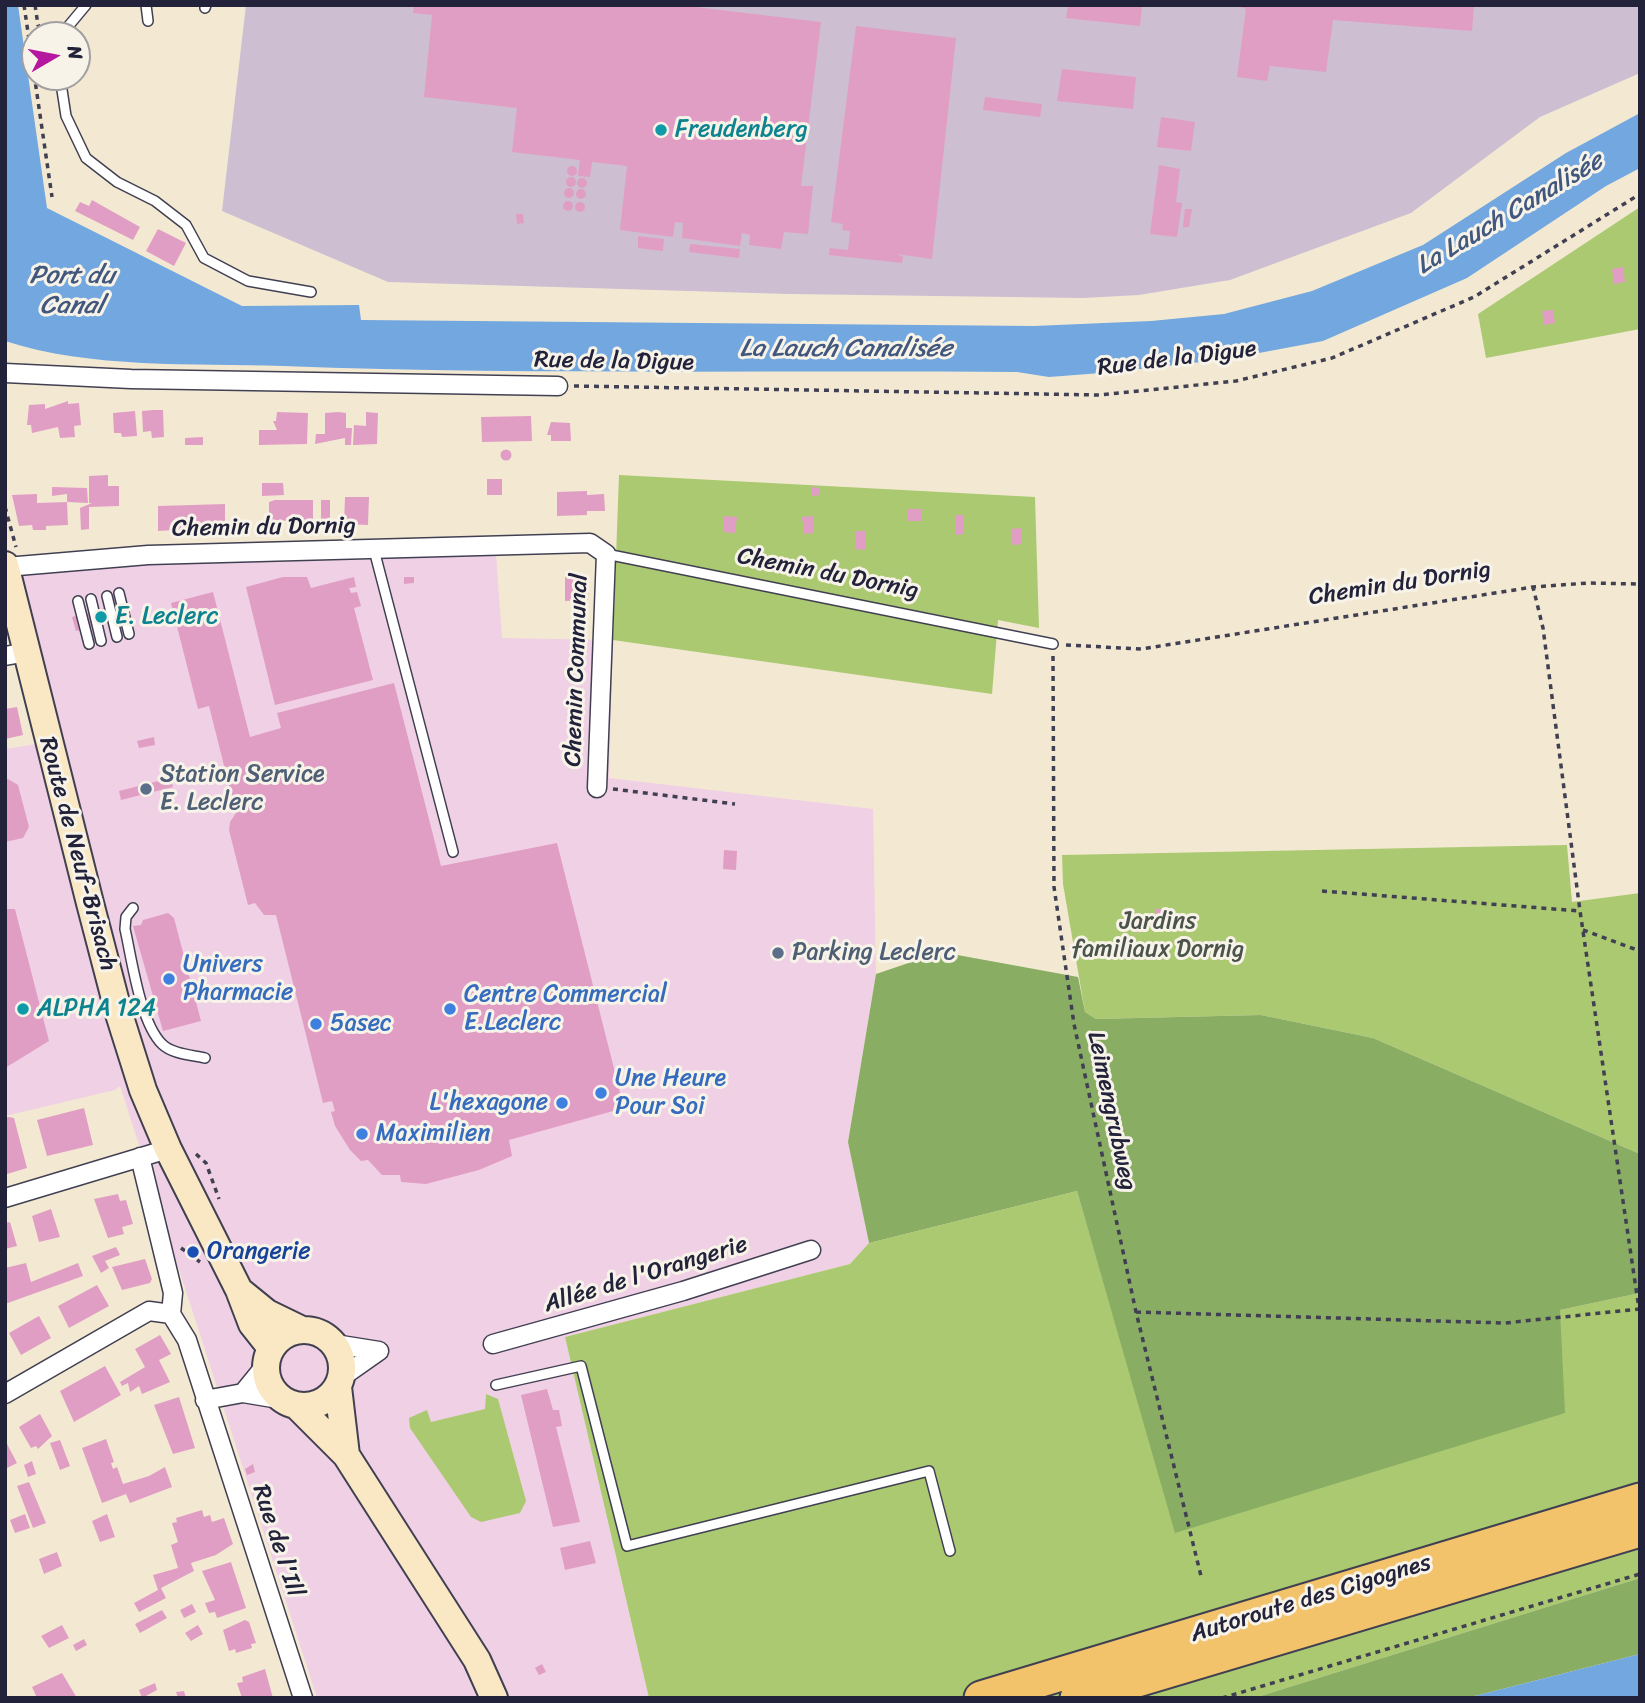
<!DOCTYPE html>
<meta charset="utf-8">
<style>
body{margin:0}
#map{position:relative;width:1645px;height:1703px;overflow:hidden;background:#f3e9d3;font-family:Sriracha,sans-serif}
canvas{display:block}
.frame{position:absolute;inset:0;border:7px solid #22223b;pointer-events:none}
.north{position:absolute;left:21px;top:21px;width:70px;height:70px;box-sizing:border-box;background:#f7f3e8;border:2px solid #a29fa3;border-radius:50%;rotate:80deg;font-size:19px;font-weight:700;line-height:28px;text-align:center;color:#22223b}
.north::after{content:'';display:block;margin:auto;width:24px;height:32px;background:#b5179e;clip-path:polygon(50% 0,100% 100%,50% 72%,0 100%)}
</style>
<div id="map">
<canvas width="1645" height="1703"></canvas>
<div class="frame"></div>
<div class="north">N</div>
</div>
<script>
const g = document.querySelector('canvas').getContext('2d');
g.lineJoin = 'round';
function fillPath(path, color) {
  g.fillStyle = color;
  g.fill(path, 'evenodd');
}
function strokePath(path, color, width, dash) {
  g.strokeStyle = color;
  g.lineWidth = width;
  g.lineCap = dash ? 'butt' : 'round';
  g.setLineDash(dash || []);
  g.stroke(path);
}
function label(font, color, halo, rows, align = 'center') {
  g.font = font + ' Sriracha,sans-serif';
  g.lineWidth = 6;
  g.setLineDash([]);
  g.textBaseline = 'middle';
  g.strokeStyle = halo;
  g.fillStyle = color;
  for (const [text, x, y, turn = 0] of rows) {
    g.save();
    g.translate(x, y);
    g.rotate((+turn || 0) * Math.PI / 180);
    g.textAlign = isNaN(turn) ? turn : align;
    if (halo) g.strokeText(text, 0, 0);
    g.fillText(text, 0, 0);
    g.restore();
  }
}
const built = new Path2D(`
 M495 540 502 638 613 640 609 778 873 809 876 974 848 1142 869 1243 850 1264 565 1337 649 1698H317L120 1086 115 1090 5 1116V749L36 744 5 589V556Z`);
const industrial = new Path2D(`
 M246 5H1640V73L1540 117 1411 213 1230 280 1139 295 1083 298 788 294 388 282 222 211Z`);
const green = new Path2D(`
 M1640 207V329L1486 358 1478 314Z
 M619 475 1035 497 1039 628 998 620 992 694 613 640Z
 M1567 845 1572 902 1640 893V1154L1373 1038 1261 1015 1096 1019 1085 1012 1063 884 1062 855Z
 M1077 1191 1176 1532 1560 1310 1640 1293V1578L1254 1698H649L565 1337 850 1264 869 1243Z
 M486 1394 498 1399 526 1501 520 1513 481 1522 471 1517 410 1428 409 1418 427 1410 431 1422 485 1409Z`);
const forest = new Path2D(`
 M941 952 1078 977 1085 1012 1096 1019 1261 1015 1373 1038 1640 1154V1293L1560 1310 1565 1413 1175 1533 1077 1191 869 1243 848 1142 876 974Z
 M1640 1578V1654L1467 1698H1254Z`);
const water = new Path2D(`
 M5 5H18L47 208 242 306 359 305 361 320 1034 326 1151 321 1224 314 1312 291 1423 245 1566 153 1640 113V168L1606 186 1467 278 1323 341 1227 359 1114 372 1049 377 1017 372C773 370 527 375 283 366 194 363 90 369 5 341Z
 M1640 1654V1698H1467Z`);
const building = new Path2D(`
 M414 5H679L821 22 801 186H813L808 234 784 232 781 249 749 245 750 235 742 233 740 246 682 238 683 223 675 222 673 237 620 230 627 166 592 162 590 177 578 176 580 160 512 152 517 108 424 97 432 15 413 13Z
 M1068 5H1142L1140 26 1066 18Z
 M1234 5H1474L1472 31 1333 20 1326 72 1270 66 1267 81 1237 77 1246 9Z
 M856 26 956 38 932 259 897 254 903 257 902 263 829 255 830 248 848 250 850 231 842 230 843 224 831 222Z
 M1062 69 1136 77 1133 109 1057 101Z
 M985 97 1042 104 1040 117 983 110Z
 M1161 117 1195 122 1191 151 1157 147Z
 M1159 165 1180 169 1176 202 1182 203 1177 237 1150 234Z
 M567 171a5 5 0 1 1 10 0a5 5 0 1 1-10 0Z
 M566 182a5 5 0 1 1 10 0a5 5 0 1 1-10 0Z
 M577 183a5 5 0 1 1 10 0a5 5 0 1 1-10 0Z
 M564 193a5 5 0 1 1 10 0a5 5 0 1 1-10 0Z
 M576 194a5 5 0 1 1 10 0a5 5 0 1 1-10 0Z
 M92 200 140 227 133 240 75 211 80 202 89 206Z
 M563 206a5 5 0 1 1 10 0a5 5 0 1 1-10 0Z
 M575 207a5 5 0 1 1 10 0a5 5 0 1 1-10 0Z
 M1185 209H1192L1189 227H1183Z
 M516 214H523L524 223 517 224Z
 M158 229 186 243 174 266 146 251Z
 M638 236 664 239 663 251 638 248Z
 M690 244 740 249 739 258 689 252Z
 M1623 267 1625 282 1614 284 1612 269Z
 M1553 310 1555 323 1544 325 1542 311Z
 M68 401V404L79 403 81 425 74 426 75 437 60 438 58 427 32 433 31 425H27L29 405 45 404V409Z
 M153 410H163L164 437 152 438 151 431 143 432 142 411Z
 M135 411 137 436 122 437 121 433H114L113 413Z
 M277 412 308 413 307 444 259 445V430H277L273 421H276Z
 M338 412 346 413V428H352L351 445H345V438L315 444 316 434H325V413Z
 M366 412 378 413 377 444 353 445 354 425 366 426Z
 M531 416 532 441 482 442 481 417Z
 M551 422 570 423 571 441H551V435H547Z
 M203 437V445H185V438Z
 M500.5 455a5.5 5.5 0 1 1 11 0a5.5 5.5 0 1 1-11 0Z
 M108 475V486H119V506L89 507V529L81 530 80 508 92 503H89V476Z
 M487 479H502V495H487Z
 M262 483H283L284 495 262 496Z
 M52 487 87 488 88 503 67 502V494L52 496Z
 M812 487 820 488V495L811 496Z
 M587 491V495L604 494 605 511H587V515L557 516V492Z
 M37 494V503L67 502 68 525 46 526V530H33L32 525 19 526 12 495Z
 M345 497H369L368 525 344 524Z
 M275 500H313V522L269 520V502Z
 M321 500H330V523L321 522Z
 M225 504V527L158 531V506Z
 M908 509H921V521H907Z
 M955 515H964V534L956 535Z
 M724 516 737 517 735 533 723 532Z
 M813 516V533L804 534V521L801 522V517Z
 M1021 528V544L1012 545 1011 529Z
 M855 531H866V550L855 549Z
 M565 576H589L588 600 565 601Z
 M283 577H307L311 588 354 577 356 587 349 588 351 593 357 592 361 606 354 608 373 680 275 705 246 587Z
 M404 577H414V583L404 584Z
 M213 592 250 737 281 728 277 713 394 683 441 866 557 843 624 1108 509 1140 512 1156 479 1170 426 1184 401 1182 400 1175H382L368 1160 361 1161 350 1150 335 1126 331 1112 335 1111 332 1101 323 1103 276 915H264L255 903 248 905 229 830 230 822 236 813 209 706 198 709 171 603Z
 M126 602 131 616 76 631 72 617Z
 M17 707 23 735 5 739V709Z
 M154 737 155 745 139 748 137 741Z
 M170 778 173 787 121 800 119 791Z
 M8 779 18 785 29 827 23 838 5 842V780Z
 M724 850 737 851 736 870 723 869Z
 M5 909H15L49 1041 5 1068Z
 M1156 909H1164L1163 924H1155Z
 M168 913 174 918 201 1021 163 1031 133 926 141 925 143 920Z
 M1133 921 1140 923 1138 933 1131 931Z
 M84 1108 93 1145 47 1156 37 1120Z
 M9 1117 14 1118 27 1168 7 1174 5 1118Z
 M118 1194 120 1201 126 1200 133 1224 122 1227 124 1234 108 1238 94 1199Z
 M51 1209 60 1237 39 1242 32 1216Z
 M10 1222 17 1246 5 1249V1223Z
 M116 1247 120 1255 105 1261 109 1268 101 1273 92 1256Z
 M145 1259 152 1279 150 1283 122 1290 112 1267Z
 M26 1263 31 1282 78 1263 83 1276 5 1304V1268Z
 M97 1285 109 1306 69 1328 58 1306Z
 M39 1316 51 1338 21 1355 9 1333Z
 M160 1335 171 1354 159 1360 170 1382 142 1394 139 1386 130 1392 128 1383 122 1386 120 1382 145 1367 135 1349Z
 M105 1366 121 1395 74 1422 60 1391Z
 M547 1389 553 1410H559L562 1426 556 1427 580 1522 553 1527 521 1395Z
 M179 1397 195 1448 173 1454 154 1405Z
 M40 1414 52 1436 38 1449 36 1446 31 1448 19 1427Z
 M106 1439 114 1462 111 1463 113 1469 117 1467 123 1484 149 1476 165 1467 172 1487 130 1503 126 1494 102 1503 82 1448Z
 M5 1440 17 1463 5 1469Z
 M60 1440 70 1466 60 1470 50 1443Z
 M32 1461 36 1474 28 1477 24 1465Z
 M253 1464 255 1472 247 1475 245 1469Z
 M29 1482 46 1523 33 1528 17 1486Z
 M202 1510 204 1517 210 1515 212 1522 224 1518 233 1544 216 1555 191 1563 194 1571 161 1588 166 1598 139 1612 134 1603 158 1590 153 1575 178 1568 171 1545 178 1542 172 1523 177 1522 176 1518Z
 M25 1514 30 1528 15 1533 10 1520Z
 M107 1514 115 1537 100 1542 92 1521Z
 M590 1541 596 1563 565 1570 560 1548Z
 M57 1552 62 1566 44 1574 39 1559Z
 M231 1562 246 1608 217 1618 215 1612 209 1613 205 1603 215 1600 202 1571Z
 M192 1604 196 1612 184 1618 180 1610Z
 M162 1610 167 1618 140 1633 135 1624Z
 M245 1620 249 1622 256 1643 251 1644 252 1648 236 1653 235 1649 229 1651 223 1630Z
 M62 1625 69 1638 49 1648 41 1636Z
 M198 1625 203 1634 191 1641 185 1633Z
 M84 1639 87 1645 76 1651 73 1645Z
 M542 1664 546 1672 539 1675 535 1668Z
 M265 1669 273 1698H242L237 1683 243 1682 242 1677Z
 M62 1673 77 1698H37L32 1687Z
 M155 1683 157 1690 142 1698 139 1690Z
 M184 1691 186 1698H178L176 1692Z`);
const path = new Path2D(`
 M24 5 52 197
 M35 5 38 25 47 35
 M574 386 1100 395 1236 381 1332 358 1474 297 1640 194
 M5 507 16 547
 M1066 645 1141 649 1533 587 1588 583 1640 584
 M1053 656 1054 887 1074 1024 1136 1312 1201 1576
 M613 789 735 804
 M1322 891 1580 911
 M1583 930 1640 951
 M196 1154 206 1163 219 1199
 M181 1248 200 1262
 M1136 1312 1505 1323 1639 1309 1580 911 1543 628 1533 587
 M1222 1698 1640 1574`);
const service = new Path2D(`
 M146 5 148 21
 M205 8 206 5
 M61 35 86 5
 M60 77 66 116 86 158 117 182 155 201 186 225 204 258 248 281 311 292
 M374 550 453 852
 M606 554 1053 644
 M119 593 129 634
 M107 596 117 637
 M91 599 101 641
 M78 601 89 644
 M133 908 126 917 125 929C132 960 140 1022 162 1044 172 1054 192 1055 205 1058
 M496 1385 581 1366 627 1546 929 1471 950 1551`);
const minor = new Path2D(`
 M5 373 131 379 558 386
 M6 567 148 555 590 543 606 554 597 788
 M5 656 27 652
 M140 1157 173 1293 171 1314
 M5 1198 168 1149
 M171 1314 187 1340 303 1698
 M335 1344 379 1351
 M493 1344 683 1291 811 1250
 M342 1377 379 1351
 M243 1393 265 1366
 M5 1394 149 1311 171 1314
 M205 1400 243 1393 279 1399`);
const secondary = new Path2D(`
 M5 565 90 903 119 1014 143 1090 168 1149 239 1290 252 1324 271 1348
 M240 1291 267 1313 300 1329
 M266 1368a38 38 0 1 1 76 0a38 38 0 1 1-76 0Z
 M338 1387 346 1455
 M299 1408 346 1455 477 1660 494 1698`);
const motorway = new Path2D(`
 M981 1698 1640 1500
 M1077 1698 1640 1530`);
const markers = [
 [661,130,7,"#0f9aa8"],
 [101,617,7,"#0f9aa8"],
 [146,789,7,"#5c6f8a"],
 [778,953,7,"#5c6f8a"],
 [169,979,7,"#3f7fe0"],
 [23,1009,7,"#0f9aa8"],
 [450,1009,7,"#3f7fe0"],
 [316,1024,7,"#3f7fe0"],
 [601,1093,7,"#3f7fe0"],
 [562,1103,7,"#3f7fe0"],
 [362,1134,7,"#3f7fe0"],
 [193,1252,7,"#1a4fb4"]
];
const cultureNames = [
 ["Freudenberg",675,130],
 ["E. Leclerc",115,617],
 ["ALPHA 124",37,1009]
];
const streetNames = [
 ["Rue de la Digue",1177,359,-7],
 ["Rue de la Digue",614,362,1],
 ["Chemin du Dornig",264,528,-1],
 ["Chemin du Dornig",828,574,11],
 ["Chemin du Dornig",1400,584,-9],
 ["Chemin Communal",577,670,-88],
 ["Route de Neuf-Brisach",77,854,75],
 ["Leimengrubweg",1111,1111,78],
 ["Allée de l'Orangerie",646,1275,-17],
 ["Rue de l'Ill",277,1541,72],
 ["Autoroute des Cigognes",1311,1599,-17]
];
const serviceNames = [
 ["Station Service",160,775],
 ["E. Leclerc",160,803],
 ["Parking Leclerc",792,953]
];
const parkNames = [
 ["Jardins",1158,922],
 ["familiaux Dornig",1158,950]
];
const shopNames = [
 ["Univers",183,965],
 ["Pharmacie",183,993],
 ["Centre Commercial",464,995],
 ["E.Leclerc",464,1023],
 ["5asec",330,1024],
 ["Une Heure",615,1079],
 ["Pour Soi",615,1107],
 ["L'hexagone",548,1103,"right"],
 ["Maximilien",376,1134]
];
const transitNames = [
 ["Orangerie",207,1252]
];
const waterNames = [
 ["La Lauch Canalisée",1510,214,-31],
 ["Port du",72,276],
 ["Canal",72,306],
 ["La Lauch Canalisée",846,349]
];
fillPath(built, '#f0d0e5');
fillPath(industrial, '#cebed2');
fillPath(green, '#abc971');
fillPath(forest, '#88ad63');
fillPath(water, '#72a7df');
fillPath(building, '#e19ec4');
strokePath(service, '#414052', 12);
strokePath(minor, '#414052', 21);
strokePath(secondary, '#414052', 30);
strokePath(motorway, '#414052', 37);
strokePath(path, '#414052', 3.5, [5, 5]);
strokePath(service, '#fff', 9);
strokePath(minor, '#fff', 18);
strokePath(secondary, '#fae7c3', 26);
strokePath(motorway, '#f2c36a', 33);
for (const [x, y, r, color] of markers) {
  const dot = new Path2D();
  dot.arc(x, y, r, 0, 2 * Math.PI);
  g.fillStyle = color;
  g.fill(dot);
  strokePath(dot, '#f7f3e8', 2.5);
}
label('24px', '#0d838f', '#f7f3e8', cultureNames, 'left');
label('24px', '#22223b', '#f7f3e8', streetNames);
label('24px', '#4e5e75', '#f7f3e8', serviceNames, 'left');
label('24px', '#4b544b', '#f7f3e8', parkNames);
label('24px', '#366cbe', '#f7f3e8', shopNames, 'left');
label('24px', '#164399', '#f7f3e8', transitNames, 'left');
label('italic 26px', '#42577d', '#f7f3e8', waterNames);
</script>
